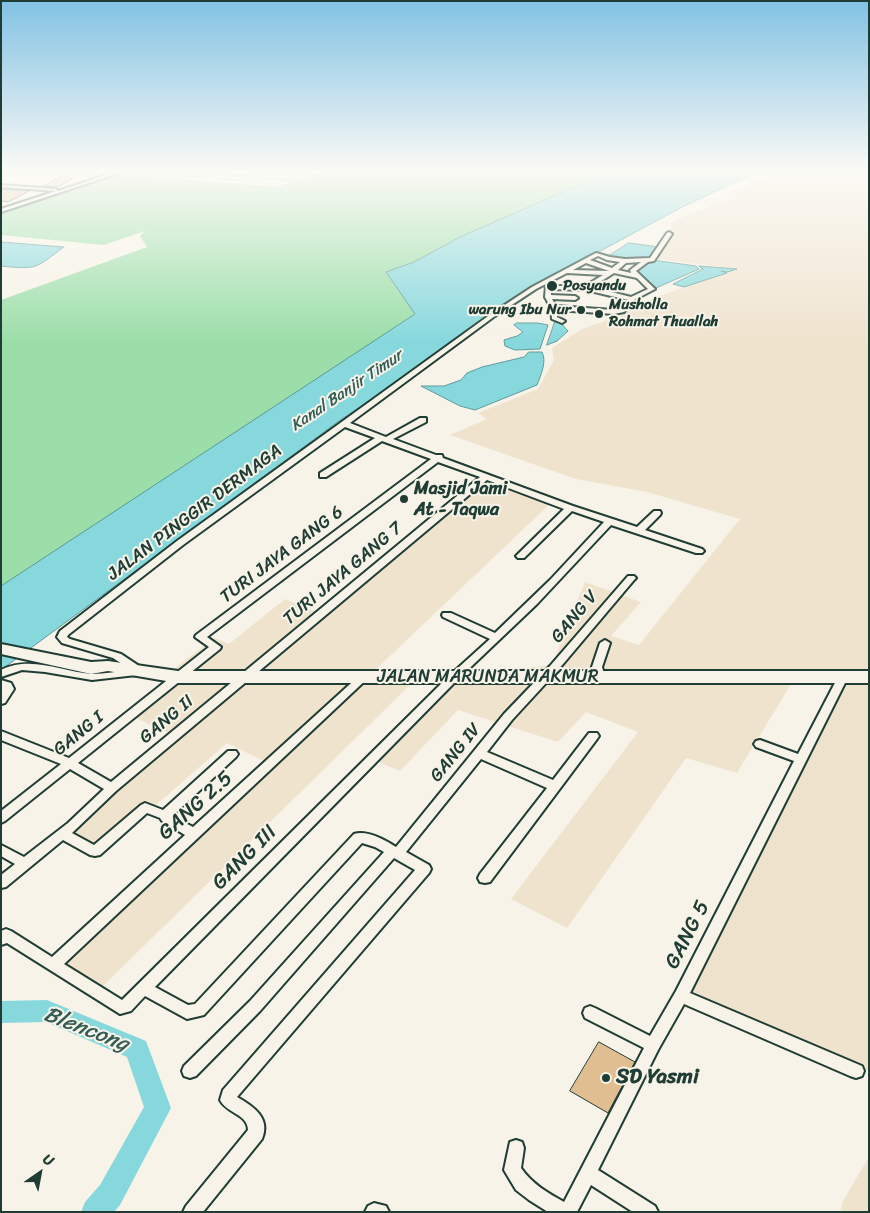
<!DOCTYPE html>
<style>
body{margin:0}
#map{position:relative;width:870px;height:1213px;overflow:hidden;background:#f7f3e8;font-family:Sriracha,sans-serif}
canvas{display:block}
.frame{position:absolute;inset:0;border:2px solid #1f3d34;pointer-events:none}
.north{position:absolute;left:15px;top:1148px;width:50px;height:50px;-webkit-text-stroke:4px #f7f3e8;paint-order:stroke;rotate:33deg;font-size:14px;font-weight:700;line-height:20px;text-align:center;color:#1f3d34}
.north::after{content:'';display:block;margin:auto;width:18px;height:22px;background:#1f3d34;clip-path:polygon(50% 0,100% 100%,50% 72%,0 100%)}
</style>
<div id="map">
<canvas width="870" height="1213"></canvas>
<div class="frame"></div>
<div class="north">U</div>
</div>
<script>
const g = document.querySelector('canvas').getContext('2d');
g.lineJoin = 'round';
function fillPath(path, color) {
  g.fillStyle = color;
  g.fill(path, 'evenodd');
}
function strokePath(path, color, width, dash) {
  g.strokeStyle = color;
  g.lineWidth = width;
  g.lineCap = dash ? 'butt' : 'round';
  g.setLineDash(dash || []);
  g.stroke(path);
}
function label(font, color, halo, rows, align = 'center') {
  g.font = font + ' Sriracha,sans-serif';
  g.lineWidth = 4;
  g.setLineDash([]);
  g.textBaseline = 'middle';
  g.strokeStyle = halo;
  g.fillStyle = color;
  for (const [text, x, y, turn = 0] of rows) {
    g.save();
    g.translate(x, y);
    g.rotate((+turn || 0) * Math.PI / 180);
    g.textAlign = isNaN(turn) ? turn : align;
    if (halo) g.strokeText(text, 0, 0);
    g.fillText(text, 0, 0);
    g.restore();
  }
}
const built = new Path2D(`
 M779 172H869V1071L682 987 847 685 791 684 737 773 686 758 567 928 511 899 638 732 586 712 558 742 458 710 400 771 376 761 460 675 552 665 585 582 641 602 611 636 639 645 740 519 647 492 576 479 450 435 487 419 478 413 538 389 554 360 552 348 582 329 619 316 644 301 739 269 655 259 670 237 671 222 733 197 723 195Z
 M491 475 554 500 369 676 417 678 101 988 63 961 276 767 227 743 100 854 63 834 178 737 133 717 176 681 160 679 215 638 229 644 285 599 323 614Z
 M869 1157V1212H840L843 1201Z`);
const green = new Path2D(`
 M145 172 275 183 278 184 135 173Z
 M166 172H215L300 179 322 172H613L420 313 1 592V300L147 247 140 236 145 231 104 245 1 235V213L4 206 75 190 121 174 279 187 291 182Z`);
const water = new Path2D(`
 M609 172H757L682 207 513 298 396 383 339 421 1 670V586L415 314 386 272 414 262 460 237Z
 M1 242 64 247C35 268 39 270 1 266Z
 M629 243 659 247 652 260 696 266 699 269 656 288 635 272 650 261H625L607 257Z
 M699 266 737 269 728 272 721 271 727 273 684 287 673 284 703 269Z
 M555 322 561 323 568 331 557 341 547 345Z
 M517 323H538L548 325 540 349 515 350 505 346 504 340 517 336 523 332 514 325Z
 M529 352H542C547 361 541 375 537 385L475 410 460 406 421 386H444L461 380 467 373 482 367 524 357Z`);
const river = new Path2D(`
 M47 1000 146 1041 171 1108 120 1205 114 1212H81L85 1202 100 1185 144 1107 127 1057 46 1022 1 1023V1001Z`);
const building = new Path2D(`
 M68 173 72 179 57 187 44 186Z
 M1 189 29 191 8 202 1 201Z
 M599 1042 635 1062 608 1113 570 1091Z`);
const street = new Path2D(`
 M115 172H122L1 212V209L56 191 1 187V185L56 189 58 191Z
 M669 232 672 234 654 261 648 262 636 271 655 289 634 300 624 312 614 314 557 310V317L565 321 562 323 552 319 551 308 545 297 546 286H585L603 275 567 273 536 289 495 316 350 423 386 437 420 418H426V422L393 439 436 455H442L443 458 573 506 637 527 654 511H660L661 513 660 515 645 530 702 549 704 551 702 553H696L611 525 537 604 456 681 155 987 188 1005 195 1004 354 834C367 830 385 840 396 847L504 714 550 666 628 576H634L636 578 634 580 558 670 512 720 487 752 553 780 589 733H597L599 736 597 739 490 882 485 883 480 882 478 878 480 874 547 788 481 759 406 852 429 865 431 869 429 873 237 1097C253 1106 271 1118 262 1139L203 1212H183L186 1206 248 1130C248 1114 226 1113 220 1100L223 1090 415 870 394 858 260 1011 196 1076 190 1078 184 1076 182 1071 184 1066 250 1001 384 852 375 847 362 843 204 1015 187 1019 145 996 131 1011 120 1014 7 943 1 945V931L6 929 11 931 52 957 185 835 162 821 160 818 147 813 100 855 95 856 90 855 63 840 6 887 1 888V875L15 864 1 856V845L24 857 68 823 104 789 70 769 5 821 1 823V811L61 764 1 740V731L69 758 209 647 195 637 196 635 431 459 382 441 326 477H320V473L375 438 345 427 183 545 68 635 67 637 70 639 121 654 145 670 146 672 145 674 92 680 45 672 22 670 1 677V670C32 655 61 672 92 674 105 674 118 671 131 670L113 658 62 643 57 637 60 631 177 541 491 314 532 287 596 253 610 257 625 259 650 258 667 233ZM598 256 607 260 620 262 612 268 590 260ZM641 262 630 270 631 273 618 270 626 263ZM586 263 609 271 573 270ZM614 273 637 278 648 289 631 297 592 287ZM551 289 586 290 628 300 620 309 614 310 556 306 552 299 575 300 578 298 575 296 551 295ZM438 462 480 477 111 782 78 763 220 649 221 647 207 637ZM487 480 564 509 518 554 516 556 518 558H524L572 511 604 522 550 580 495 633 451 613H443L442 615 443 617 490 639 448 677 122 1000 64 964 369 677 364 674 360 675 193 827 172 816 236 757 238 754 236 751H228L163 810 145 803 141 805 94 845 72 833 116 791Z
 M605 640 610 643 602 667 605 677 600 680 595 677 592 667 600 643Z
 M843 674 848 677 690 993 862 1066 864 1071 862 1076 856 1078 850 1076 684 1004 658 1050 598 1170 655 1206 658 1212H633L591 1185 577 1212H548L529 1200 516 1190 504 1170 510 1142 516 1140 522 1142 524 1148 521 1168C532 1184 548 1193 564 1202L644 1048 585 1018 583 1013 585 1008 590 1006 595 1008 650 1036 676 991 794 761 756 747 754 744 756 741 760 740 798 754 838 677Z
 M1 680 11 683 14 689 5 703 1 704Z
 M374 1203 386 1206 389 1212H365L368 1206Z`);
const primary = new Path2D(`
 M1 644 91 662 108 661 178 671H869V683H178L108 671 91 674 1 654Z`);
const markers = [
 [552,286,6,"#1f3d34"],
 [581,310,5,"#1f3d34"],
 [599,314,5,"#1f3d34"],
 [404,499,5,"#1f3d34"],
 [606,1078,5,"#1f3d34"]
];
const farPoinames = [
 ["Posyandu",563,286],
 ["Musholla",609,305],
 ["Rohmat Thuallah",609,322],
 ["warung Ibu Nur",571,310,"right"]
];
const farWaternames = [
 ["Kanal Banjir Timur",347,391,-34]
];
const poiNames = [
 ["Masjid Jami",414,489],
 ["At - Taqwa",414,510]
];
const streetNames = [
 ["JALAN PINGGIR DERMAGA",195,513,-37],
 ["TURI JAYA GANG 6",282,555,-37],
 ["TURI JAYA GANG 7",343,574,-40],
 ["GANG V",575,617,-50],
 ["JALAN MARUNDA MAKMUR",488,677],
 ["GANG II",167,720,-40],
 ["GANG I",79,734,-39],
 ["GANG IV",456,753,-51]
];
const nearStreetnames = [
 ["GANG 2.5",196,806,-42],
 ["GANG III",245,858,-45],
 ["GANG 5",688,935,-63]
];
const nearPoinames = [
 ["SD Yasmi",616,1078]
];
const nearWaternames = [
 ["Blencong",86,1030,21]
];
fillPath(built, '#f0e3ce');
fillPath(green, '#9bdea9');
fillPath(water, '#86d8dd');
strokePath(water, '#5d9a99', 1);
fillPath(river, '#86d8dd');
fillPath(building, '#e1bd92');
strokePath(building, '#1f3d34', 1);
strokePath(street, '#1f3d34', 4);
strokePath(primary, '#1f3d34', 4);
fillPath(street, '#f7f3e8');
fillPath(primary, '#f7f3e8');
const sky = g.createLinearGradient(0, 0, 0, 342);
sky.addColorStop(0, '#81c2e4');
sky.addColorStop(0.5, '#fbfaf5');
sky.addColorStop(1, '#fbfaf500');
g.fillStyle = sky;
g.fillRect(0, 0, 870, 342);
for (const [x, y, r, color] of markers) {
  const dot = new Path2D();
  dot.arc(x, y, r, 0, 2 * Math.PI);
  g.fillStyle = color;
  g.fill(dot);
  strokePath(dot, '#f7f3e8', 2);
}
label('bold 15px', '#1f3d34', '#f7f3e8', farPoinames, 'left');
label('italic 16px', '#345c56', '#f7f3e8', farWaternames);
label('bold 18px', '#1f3d34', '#f7f3e8', poiNames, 'left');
label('18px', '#1f3d34', '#f7f3e8', streetNames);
label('21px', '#1f3d34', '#f7f3e8', nearStreetnames);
label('bold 21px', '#1f3d34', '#f7f3e8', nearPoinames, 'left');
label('italic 22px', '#345c56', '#f7f3e8', nearWaternames);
</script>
